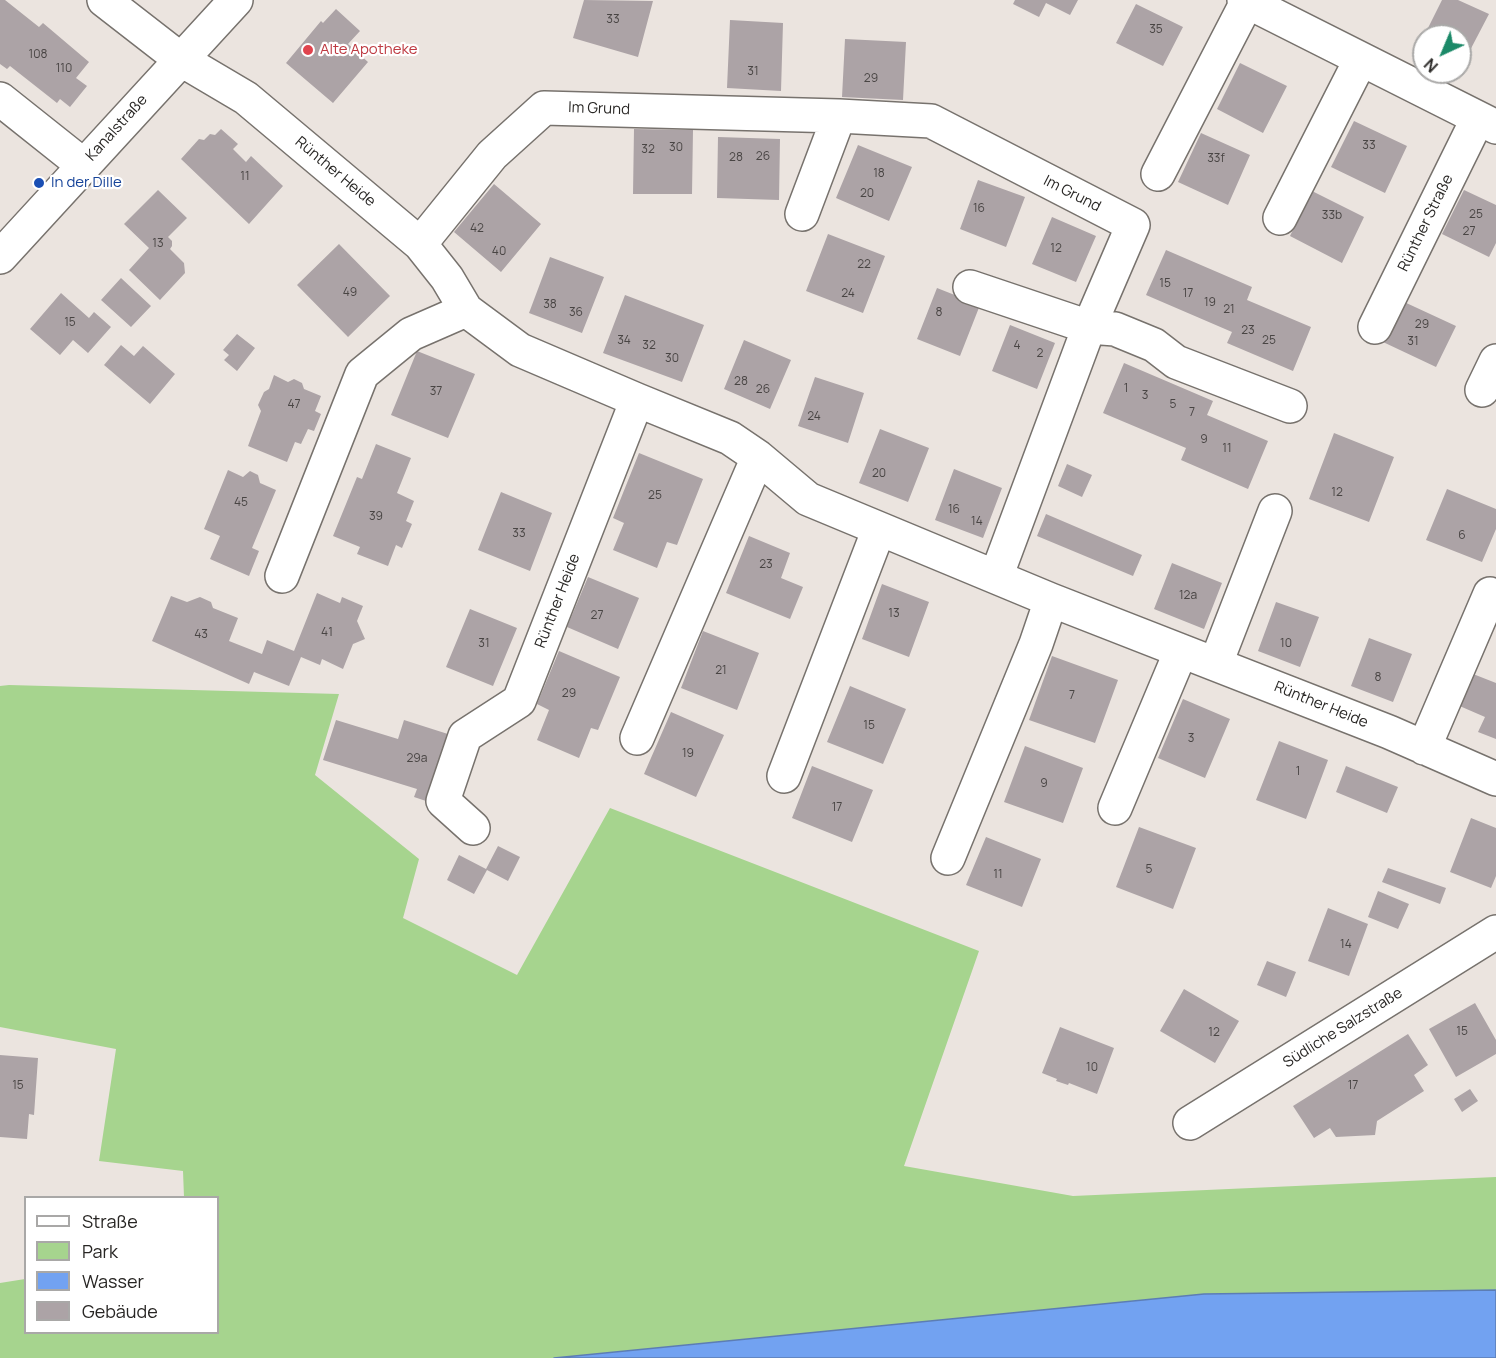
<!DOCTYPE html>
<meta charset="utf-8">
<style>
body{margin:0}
#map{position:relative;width:1496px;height:1358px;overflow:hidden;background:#ebe4df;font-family:Manrope,sans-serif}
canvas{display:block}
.legend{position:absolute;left:24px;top:1196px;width:195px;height:138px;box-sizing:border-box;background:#fff;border:2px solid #a9a8a7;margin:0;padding:8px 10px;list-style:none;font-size:18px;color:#282624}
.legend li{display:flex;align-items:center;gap:12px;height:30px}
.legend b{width:30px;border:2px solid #a9a8a7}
.north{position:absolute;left:1412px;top:24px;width:60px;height:60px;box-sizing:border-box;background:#fff;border:2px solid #a9a8a7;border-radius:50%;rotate:224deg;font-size:16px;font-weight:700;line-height:24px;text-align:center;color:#282624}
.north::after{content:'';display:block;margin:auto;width:21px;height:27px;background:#1b8968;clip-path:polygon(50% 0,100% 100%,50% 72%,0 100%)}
</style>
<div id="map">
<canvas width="1496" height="1358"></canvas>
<ul class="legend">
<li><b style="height:8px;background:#fff"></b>Straße</li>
<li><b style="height:16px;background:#a6d48e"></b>Park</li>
<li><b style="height:16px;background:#72a2f1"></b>Wasser</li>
<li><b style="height:16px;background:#aca3a6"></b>Gebäude</li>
</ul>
<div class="north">N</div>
</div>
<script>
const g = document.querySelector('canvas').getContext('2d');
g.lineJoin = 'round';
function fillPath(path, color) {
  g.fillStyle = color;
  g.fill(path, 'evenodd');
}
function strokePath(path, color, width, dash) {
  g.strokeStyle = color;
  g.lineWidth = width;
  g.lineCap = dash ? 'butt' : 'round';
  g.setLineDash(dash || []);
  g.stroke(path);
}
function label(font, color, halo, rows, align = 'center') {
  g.font = font + ' Manrope,sans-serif';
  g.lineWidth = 4.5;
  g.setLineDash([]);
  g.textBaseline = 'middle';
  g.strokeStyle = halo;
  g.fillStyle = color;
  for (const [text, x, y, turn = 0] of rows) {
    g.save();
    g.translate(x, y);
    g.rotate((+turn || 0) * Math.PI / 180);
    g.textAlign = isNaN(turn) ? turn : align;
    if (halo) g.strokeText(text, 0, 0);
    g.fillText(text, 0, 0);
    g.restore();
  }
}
const green = new Path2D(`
 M9 685 339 694 315 775 419 859 403 918 517 975 610 808 979 951 904 1166 1073 1196 1496 1177V1290L1204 1294 554 1358H0V1283L25 1279 26 1332H218V1198L184 1197 183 1171 99 1161 116 1049 0 1027V686Z`);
const water = new Path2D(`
 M1496 1290V1358H554L1204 1294Z`);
const building = new Path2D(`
 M0 0H5L39 27 43 23 89 62 76 78 87 86 70 107 60 99 57 103 10 66 7 69 0 64Z
 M584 0 653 1 638 57 573 38Z
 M1015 0H1078L1070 15 1046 3 1039 17 1013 4Z
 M1442 0H1458L1489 14 1466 58 1460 55V36H1424Z
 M1136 4 1183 27 1163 66 1116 43Z
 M336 9 360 31 348 44 368 62 333 103 286 63 321 21 323 23Z
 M730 20 783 23 781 91 727 88Z
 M845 39 906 42 903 100 842 97Z
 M1240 63 1287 86 1263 133 1217 109Z
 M1354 121 1407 146 1385 193 1331 167Z
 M221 129 238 144 233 149 246 162 251 156 283 186 249 224 181 159 199 139 204 140 210 134 215 135Z
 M634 129 693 130 692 194H633Z
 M1201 133 1250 155 1228 205 1178 182Z
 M718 137 780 139 779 200 717 198Z
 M858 145 912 167 889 221 836 198Z
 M978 180 1025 197 1006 247 960 229Z
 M494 184 541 224 501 272 454 232Z
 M158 190 187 218 168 237 172 241V246L170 249 184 263 185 273 160 300 129 270 149 248 124 224Z
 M1464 190 1496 205V243L1489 257 1442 234Z
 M1312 191 1364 217 1342 263 1290 236Z
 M1052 217 1096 236 1076 282 1032 264Z
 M828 234 885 256 863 313 806 291Z
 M339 244 390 296 348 337 297 285Z
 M1166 250 1252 287 1247 300 1311 327 1293 371 1227 343 1232 332 1146 295Z
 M550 257 604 277 582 333 529 313Z
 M121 278 151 306 131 327 101 300Z
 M937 288 980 305 960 356 917 339Z
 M61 293 89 318 94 312 111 327 88 353 73 340 60 355 30 329Z
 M625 295 704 325 682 382 603 353Z
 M1402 301 1456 326 1436 367 1383 342Z
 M1010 325 1055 343 1037 389 992 371Z
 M237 334 255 348 237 371 224 360 229 355 223 350Z
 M744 340 791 360 770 409 724 389Z
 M121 345 134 356 143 346 175 374 150 404 104 365Z
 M417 351 475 374 448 438 391 415Z
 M1124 363 1213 401 1207 415 1268 441 1248 489 1181 460 1186 448 1103 413Z
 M274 375 288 382 294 379 302 383 304 389 321 396 315 411 321 414 314 431 308 429 301 444 295 442 287 462 248 446 261 411 258 405 264 392 269 389Z
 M815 377 864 393 848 443 798 426Z
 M880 429 929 448 908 502 859 483Z
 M1334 433 1394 457 1369 522 1309 499Z
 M376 444 411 458 397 493 414 501 406 521 412 524 402 548 396 545 388 566 357 554 360 547 333 536 357 477 362 479Z
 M639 453 703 479 677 545 667 542 657 568 613 550 624 523 613 518Z
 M1067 464 1092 475 1082 497 1058 486Z
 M954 469 1002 488 983 538 935 520Z
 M228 470 243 477 250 471 258 475 260 483 276 490 252 548 259 551 249 576 210 559 220 536 204 529Z
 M1447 489 1496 509V529L1482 562 1426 540Z
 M501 492 552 513 530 571 478 550Z
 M1046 514 1142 555 1133 576 1037 536Z
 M749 536 790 553 781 578 803 587 790 619 726 593Z
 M1172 563 1222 583 1204 629 1154 609Z
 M588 577 639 598 618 649 567 627Z
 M882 584 929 602 909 657 862 639Z
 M317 593 340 603 342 597 363 606 357 621 365 639 353 644 343 669 322 659 320 665 301 657 289 686 254 672 249 684 152 641 171 596 187 602 200 597 211 602 213 608 238 618 229 641 262 654 267 640 294 651Z
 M1276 602 1319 617 1300 667 1258 651Z
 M470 609 517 628 493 686 446 667Z
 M703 631 759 653 737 710 681 688Z
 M1369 638 1412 654 1393 702 1351 686Z
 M559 651 620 677 598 730 591 728 579 758 537 740 549 710 537 704Z
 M1052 656 1118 680 1095 743 1029 720Z
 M1468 672 1496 683V739L1478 732 1485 717 1455 704Z
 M850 686 906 709 883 764 827 742Z
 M1183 699 1230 719 1205 778 1158 758Z
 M671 712 724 735 696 797 644 774Z
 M336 720 398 739 404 720 451 735 426 801 414 797 417 789 323 760Z
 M1279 741 1328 760 1306 819 1256 800Z
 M1025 746 1083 768 1063 823 1004 802Z
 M812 766 873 790 852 842 792 818Z
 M1346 766 1398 787 1387 813 1336 792Z
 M1471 818 1496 828V876L1491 888 1450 872Z
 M1139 827 1196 848 1173 909 1116 887Z
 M986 837 1041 859 1022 907 966 885Z
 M498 846 520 857 508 881 487 870 474 894 447 880 459 855 486 869Z
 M1388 868 1446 888 1440 904 1382 882Z
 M1378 891 1409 904 1398 929 1368 917Z
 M1328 908 1368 924 1349 976 1308 961Z
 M1267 961 1296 972 1286 997 1257 985Z
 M1184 989 1239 1021 1215 1063 1160 1031Z
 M1475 1003 1496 1040V1054L1456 1077 1429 1029Z
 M1060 1027 1114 1048 1097 1094 1069 1083 1068 1085 1056 1081 1057 1079 1042 1073Z
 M1408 1034 1428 1065 1414 1075 1424 1091 1377 1121 1375 1135 1336 1137 1330 1128 1314 1138 1293 1106Z
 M0 1055 38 1058 34 1115 29 1114 27 1139 0 1137Z
 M1470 1089 1478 1101 1462 1112 1454 1099Z`);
const minor = new Path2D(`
 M104 0 180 59 246 98 420 244 447 278 466 310 520 350 637 400 730 438 758 457 808 499 1051 600 1389 732 1496 779
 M1244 0 1496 127
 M0 99 83 165
 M1158 174 1248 0
 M802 214 839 116
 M1280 218 1361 59
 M420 244 492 155 544 108 839 116 931 121 1133 225 1089 327 996 577
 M0 257 236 0
 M970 287 1089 327 1115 329 1154 345 1176 362 1290 406
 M1375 327 1478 118
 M1482 390 1496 361
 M282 576 362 374 411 334 466 310
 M1216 663 1275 511
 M637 738 758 457
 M1424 748 1490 594
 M784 776 879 529
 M1115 808 1181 651
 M473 828 443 801 465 736 519 701 637 400
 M948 858 1036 644 1051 600
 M1190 1123 1496 932`);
const markers = [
 [308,50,6,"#e0444e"],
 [39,183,6,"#1a4fb4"]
];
const numberNames = [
 ["33",613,20],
 ["35",1156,30],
 ["108",38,55],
 ["110",64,69],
 ["31",753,72],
 ["29",871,79],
 ["33",1369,146],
 ["30",676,148],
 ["32",648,150],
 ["26",763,157],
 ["28",736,158],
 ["33f",1216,159],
 ["18",879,174],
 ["11",245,177],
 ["20",867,194],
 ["16",979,209],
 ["25",1476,215],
 ["33b",1332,216],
 ["42",477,229],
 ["27",1469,232],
 ["13",158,244],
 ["12",1056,249],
 ["40",499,252],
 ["22",864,265],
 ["15",1165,284],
 ["49",350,293],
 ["24",848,294],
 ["17",1188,294],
 ["19",1210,303],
 ["38",550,305],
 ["21",1229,310],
 ["36",576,313],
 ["8",939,313],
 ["15",70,323],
 ["29",1422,325],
 ["23",1248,331],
 ["34",624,341],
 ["25",1269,341],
 ["31",1413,342],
 ["32",649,346],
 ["4",1017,346],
 ["2",1040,354],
 ["30",672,359],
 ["28",741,382],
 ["1",1126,389],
 ["26",763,390],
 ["37",436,392],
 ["3",1145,396],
 ["47",294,405],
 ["5",1173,405],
 ["7",1192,413],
 ["24",814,417],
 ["9",1204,440],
 ["11",1227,449],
 ["20",879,474],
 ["12",1337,493],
 ["25",655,496],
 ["45",241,503],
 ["16",954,510],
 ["39",376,517],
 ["14",977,522],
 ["33",519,534],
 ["6",1462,536],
 ["23",766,565],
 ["12a",1188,596],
 ["13",894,614],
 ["27",597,616],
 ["41",327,633],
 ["43",201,635],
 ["31",484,644],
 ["10",1286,644],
 ["21",721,671],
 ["8",1378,678],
 ["29",569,694],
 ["7",1072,696],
 ["15",869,726],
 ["3",1191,739],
 ["19",688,754],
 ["29a",417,759],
 ["1",1298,772],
 ["9",1044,784],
 ["17",837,808],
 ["5",1149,870],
 ["11",998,875],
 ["14",1346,945],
 ["15",1462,1032],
 ["12",1214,1033],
 ["10",1092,1068],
 ["15",18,1086],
 ["17",1353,1086]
];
const healthNames = [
 ["Alte Apotheke",320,50]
];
const streetNames = [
 ["Im Grund",599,109,2],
 ["Kanalstraße",117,128,-48],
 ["Rünther Heide",335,172,40],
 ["Im Grund",1072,194,27],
 ["Rünther Straße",1426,223,-64],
 ["Rünther Heide",558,601,-69],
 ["Rünther Heide",1321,705,22],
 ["Südliche Salzstraße",1343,1028,-32]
];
const transitNames = [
 ["In der Dille",51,183]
];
fillPath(green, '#a6d48e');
fillPath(water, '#72a2f1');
strokePath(water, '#5c7db4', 1.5);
fillPath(building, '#aca3a6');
strokePath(minor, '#77726d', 36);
strokePath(minor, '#fff', 33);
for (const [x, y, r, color] of markers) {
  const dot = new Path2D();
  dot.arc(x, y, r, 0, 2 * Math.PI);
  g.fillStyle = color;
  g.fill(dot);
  strokePath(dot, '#fff', 2);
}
label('12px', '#494544', null, numberNames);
label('15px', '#be3a42', '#fff', healthNames, 'left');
label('15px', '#282624', '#fff', streetNames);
label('15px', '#164399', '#fff', transitNames, 'left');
</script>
